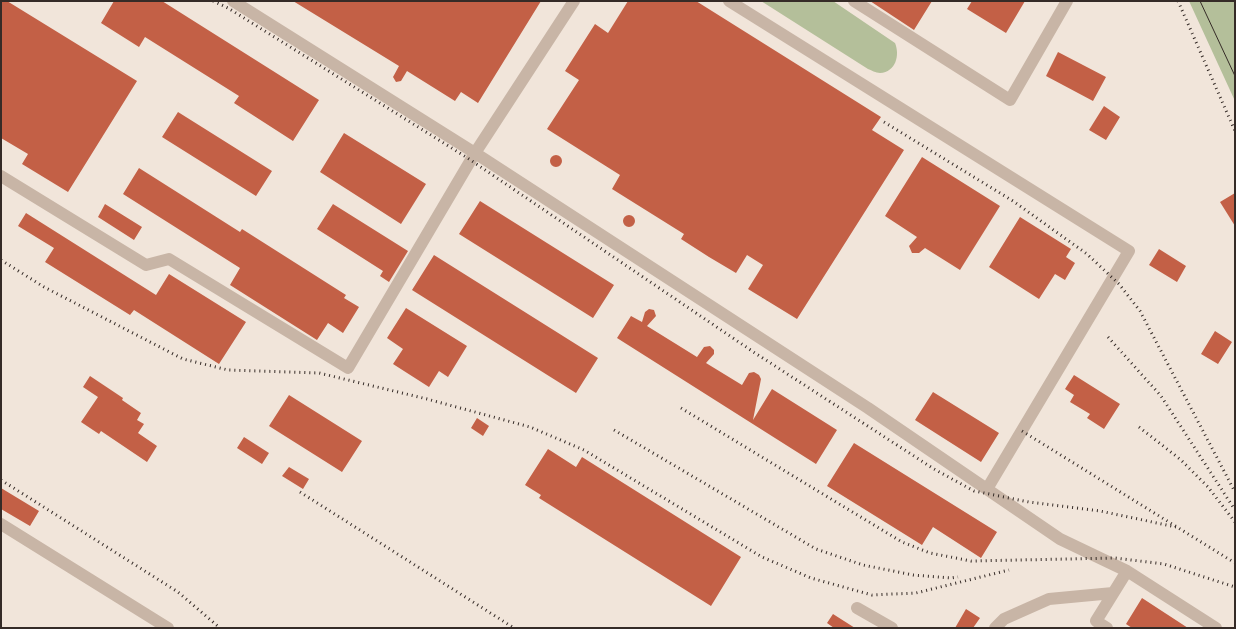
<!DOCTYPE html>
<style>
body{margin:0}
#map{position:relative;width:1236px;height:629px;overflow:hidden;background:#f1e5da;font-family:Overpass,sans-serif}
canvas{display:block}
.frame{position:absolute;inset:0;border:2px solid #352b27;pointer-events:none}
</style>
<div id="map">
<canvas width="1236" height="629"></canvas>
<div class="frame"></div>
</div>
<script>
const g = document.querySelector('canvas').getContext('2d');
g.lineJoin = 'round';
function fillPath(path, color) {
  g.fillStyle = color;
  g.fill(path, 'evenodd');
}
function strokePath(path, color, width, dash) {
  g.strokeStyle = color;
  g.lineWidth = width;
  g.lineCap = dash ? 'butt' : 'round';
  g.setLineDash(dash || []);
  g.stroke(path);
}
const green = new Path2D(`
 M761 1H833L895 43C900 55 896 72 880 73 876 73 871 70 868 69Z
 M1189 1H1235V101Z`);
const building = new Path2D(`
 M1 1H7L137 81 68 192 22 164 28 154 1 138Z
 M114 1H162L319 100 293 141 234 103 239 96 145 37 139 47 101 23Z
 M293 1H541L478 103 461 92 455 101 407 71 401 81 396 82 393 77 399 66Z
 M628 1H696L881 117 872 130 904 150 797 319 748 289 763 265 747 255 736 273 709 257 681 239 684 234 612 189 620 175 547 129 579 80 565 71 595 24 608 33Z
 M870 1H932L914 30Z
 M972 1H1025L1006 33 967 9Z
 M1058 52 1106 77 1093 101 1046 76Z
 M1104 106 1120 117 1106 140 1089 130Z
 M178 112 272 171 256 196 162 137Z
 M344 133 426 184 401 224 320 172Z
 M550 161a6 6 0 1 1 12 0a6 6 0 1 1-12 0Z
 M922 157 1000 206 960 270 925 248 919 253H912L909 246 917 237 885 216Z
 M139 168 240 232 242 229 346 295 344 298 359 307 343 333 328 323 317 340 230 285 240 268 123 194Z
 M1235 193V226L1220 202Z
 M480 201 614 285 593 318 459 234Z
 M105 204 142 227 134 240 98 217Z
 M333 204 408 251 389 282 380 276 383 271 317 229Z
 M26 213 156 295 169 274 246 322 219 364 134 310 130 315 45 262 54 248 18 226Z
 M623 221a6 6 0 1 1 12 0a6 6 0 1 1-12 0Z
 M1020 217 1071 249 1066 257 1075 263 1065 280 1055 274 1039 299 989 267Z
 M1159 249 1186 266 1177 282 1149 265Z
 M434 255 598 358 576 393 412 290Z
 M406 308 467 346 448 377 439 371 429 387 393 364 403 349 387 338Z
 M649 309 654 310 656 316 647 326 697 357 704 347 710 346 714 350V354L706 363 742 385 749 373 754 372 759 375 761 379 753 420 772 389 837 430 816 464 617 338 631 316 642 322 645 312Z
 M1215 331 1232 342 1218 364 1201 354Z
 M1074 375 1120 404 1104 429 1087 418 1090 414 1070 402 1074 395 1065 389Z
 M90 376 123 398 122 400 141 413 137 420 144 424 138 433 157 446 147 462 101 431 99 434 81 422 98 397 83 387Z
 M933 392 999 433 981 462 915 420Z
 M289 395 362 441 342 472 269 426Z
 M477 418 489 426 483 436 471 428Z
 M244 437 269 453 262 464 237 448Z
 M854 443 997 532 981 558 933 527 922 545 827 486Z
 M548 449 576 467 582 457 741 557 711 606 539 498 541 495 525 485Z
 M289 467 309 479 303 489 282 476Z
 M1 488 39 511 30 526 1 509Z
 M1142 598 1188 628H1132L1126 624Z
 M966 609 980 618 973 628H955Z
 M833 614 855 628H834L827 623Z`);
const minor = new Path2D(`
 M233 1 475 153 574 1
 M729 1 1129 251 987 489
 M854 1 1010 100 1067 1
 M1 176 146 265 169 259 348 368 475 153 868 408 1060 539 1127 571 1216 628
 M1 524 168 628
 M857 608 892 628
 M995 628 1004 619 1049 599 1113 593
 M1107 628 1096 621 1127 571`);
const tram = new Path2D(`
 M1200 1 1235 76`);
const rail = new Path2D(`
 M213 1 228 8 466 157 755 353 934 469 974 491 1029 502 1100 511 1176 527
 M1178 1 1235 131
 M884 122 1013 201 1087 254 1119 284 1140 311 1235 492
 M1 260 44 287 183 359 228 370 319 373 427 399 530 427 584 450 762 557 811 578 872 595 916 593 1009 570
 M1108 337 1161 396 1235 510
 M681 408 902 542 930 553 971 561 1115 558 1164 564 1235 587
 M1139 427 1181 460 1208 487 1235 522
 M614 430 816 549 863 565 913 575 951 578 958 577
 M1022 431 1235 563
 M1 480 178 592 220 628
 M300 492 514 628`);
fillPath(green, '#b4bf9a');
fillPath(building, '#c36046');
strokePath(minor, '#c8b5a6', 12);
strokePath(tram, '#352b27', 1);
strokePath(rail, '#352b27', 3, [1, 4]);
</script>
